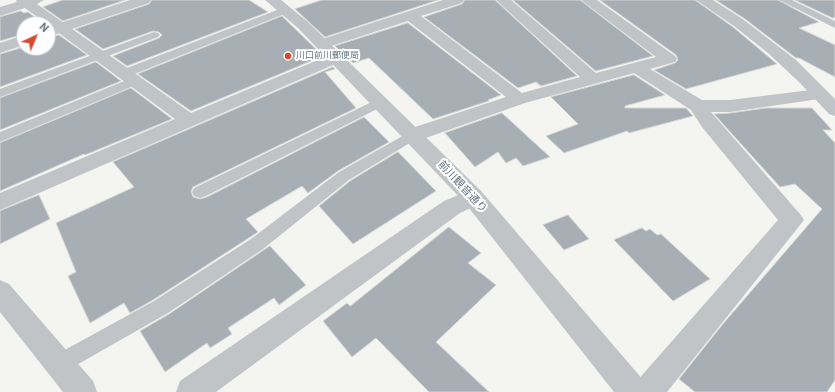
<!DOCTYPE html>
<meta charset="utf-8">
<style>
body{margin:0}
#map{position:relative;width:835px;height:392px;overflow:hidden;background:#f4f4f1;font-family:Roboto,sans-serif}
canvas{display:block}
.north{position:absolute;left:16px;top:16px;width:40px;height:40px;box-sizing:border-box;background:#fff;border:1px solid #c2c8cc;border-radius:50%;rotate:44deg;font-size:11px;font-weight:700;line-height:16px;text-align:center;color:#667680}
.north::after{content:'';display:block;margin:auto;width:14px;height:18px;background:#d44a31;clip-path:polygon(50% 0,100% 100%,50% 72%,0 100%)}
</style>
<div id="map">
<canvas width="835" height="392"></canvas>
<div class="north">N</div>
</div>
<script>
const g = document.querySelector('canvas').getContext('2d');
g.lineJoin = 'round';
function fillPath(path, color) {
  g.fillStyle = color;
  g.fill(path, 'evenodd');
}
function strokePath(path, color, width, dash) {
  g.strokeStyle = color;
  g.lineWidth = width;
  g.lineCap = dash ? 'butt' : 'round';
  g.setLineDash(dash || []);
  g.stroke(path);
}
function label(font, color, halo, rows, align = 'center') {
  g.font = font + ' Roboto,"Noto Sans JP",sans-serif';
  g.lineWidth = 4;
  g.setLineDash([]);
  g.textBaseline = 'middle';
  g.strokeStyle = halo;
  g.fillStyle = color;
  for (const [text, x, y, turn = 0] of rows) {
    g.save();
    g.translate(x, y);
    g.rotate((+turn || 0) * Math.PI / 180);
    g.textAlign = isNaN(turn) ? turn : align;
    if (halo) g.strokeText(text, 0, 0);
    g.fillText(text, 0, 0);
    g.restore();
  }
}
const building = new Path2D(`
 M63 0H125L63 21 43 7Z
 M152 0H249L268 12 127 66 113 56 159 38 162 35 159 32 153 31 103 49 75 29 149 4Z
 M322 0H438L325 37 295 9Z
 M465 0H495L577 76 541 86 536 82 518 88 424 17 462 4Z
 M513 0H580L653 56 596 71Z
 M600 0H695L733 27 777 64 686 89 654 70 675 63 678 60 676 55Z
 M716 0H778L819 22 799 28 835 45V77L799 58H796L745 19Z
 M795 0H835V17L833 18Z
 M21 11 24 13 28 12 44 24H24V34L0 41V17Z
 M282 16 323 56 191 111 138 74Z
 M408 23 501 95 488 100 489 101 433 119 369 58 353 63 335 46Z
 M59 35 87 55 0 87V54L24 47V48H48V38Z
 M96 62 121 81 0 130V98Z
 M333 67 335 69 325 72 356 108 193 187 191 191 193 197 200 199 207 197 364 117 389 142 338 171 308 193 302 186 246 219 258 232 153 300 130 313 124 303 90 323 68 276 76 272 56 223 134 187 113 162Z
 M634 75 665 95 625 106V108H686L693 116 629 133 627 131 564 153 546 136 578 124 551 97Z
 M131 88 172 119 85 155 84 154 0 191V143Z
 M766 108H812L832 130H823L835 143V380L827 392H695L679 379 722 325 822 209 795 184 780 187 714 114 730 113Z
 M502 113 550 157 523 166 516 158 506 163 498 152 475 167 445 133Z
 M398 152 436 191 353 244 319 206 350 181Z
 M39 195 50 219 0 244V211Z
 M568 215 589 239 564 250 543 225Z
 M449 227 481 253 468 263 496 285 436 342 489 392H429L376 338 352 357 323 321 347 303 350 306Z
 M642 228 646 231 650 229 657 235 661 234 710 279 673 301 614 240Z
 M270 246 306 285 279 305 274 298 228 328 232 334 210 348 207 343 165 372 140 331 169 314Z`);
const service = new Path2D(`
 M779 0H792L835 21V28Z
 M285 7 290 10 289 12 127 77H119L117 74 119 71Z
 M154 32 158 33 160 35 158 37 0 97V89Z
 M134 77 140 81 138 84 0 142V132Z
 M380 98 385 99 387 102 385 105 206 196 200 198 194 196 192 192 194 188Z
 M413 130 418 132 420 135 418 138 349 180 263 249 168 313 66 371 59 375 52 371 48 364 52 357 154 301 251 239 339 172Z`);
const minor = new Path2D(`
 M16 0H44L37 4 191 113 330 55 336 53 342 55 344 58 342 61 0 210V193L175 119 25 8 0 16V7L17 2Z
 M443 0H464L462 3 421 16 522 93 580 77 496 0H511L596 73 656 57 581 0H597L675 56 677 59 675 62 650 69 702 100H730L819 89 825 90 828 94 825 98 819 99 730 112H711L800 214 804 220 667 392H633L637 381 778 220 702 127 691 110 634 73 525 103 420 140 413 141 406 140 403 135 406 130 506 97 408 21 322 49 316 47 314 44 316 41Z
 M473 189 481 191 484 197 481 203 460 213 216 392H176L180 381 444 201Z
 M0 280 9 284 93 381 97 392H63L0 312Z`);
const tertiary = new Path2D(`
 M130 0H151L149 3 48 37V27Z
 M265 0H281L308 22 481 191 644 381 648 392H614L465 203 298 28Z
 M696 0H713L744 20 796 60 835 99V116L829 114 800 83 768 53 734 26Z
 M24 35V45L0 53V43Z`);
const markers = [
 [288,56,4,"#d44a31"]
];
const farPoinames = [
 ["川口前川郵便局",296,56]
];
const streetNames = [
 ["前川観音通り",462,187,47]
];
fillPath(building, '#a8afb4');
strokePath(building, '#d6d6d4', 1);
fillPath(service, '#c0c4c7');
fillPath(minor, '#c0c4c7');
fillPath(tertiary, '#c0c4c7');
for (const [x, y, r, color] of markers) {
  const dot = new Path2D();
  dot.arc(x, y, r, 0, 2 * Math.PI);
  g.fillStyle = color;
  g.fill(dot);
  strokePath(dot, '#fff', 1.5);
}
label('9px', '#667680', '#fff', farPoinames, 'left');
label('11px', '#667680', '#fff', streetNames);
</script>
